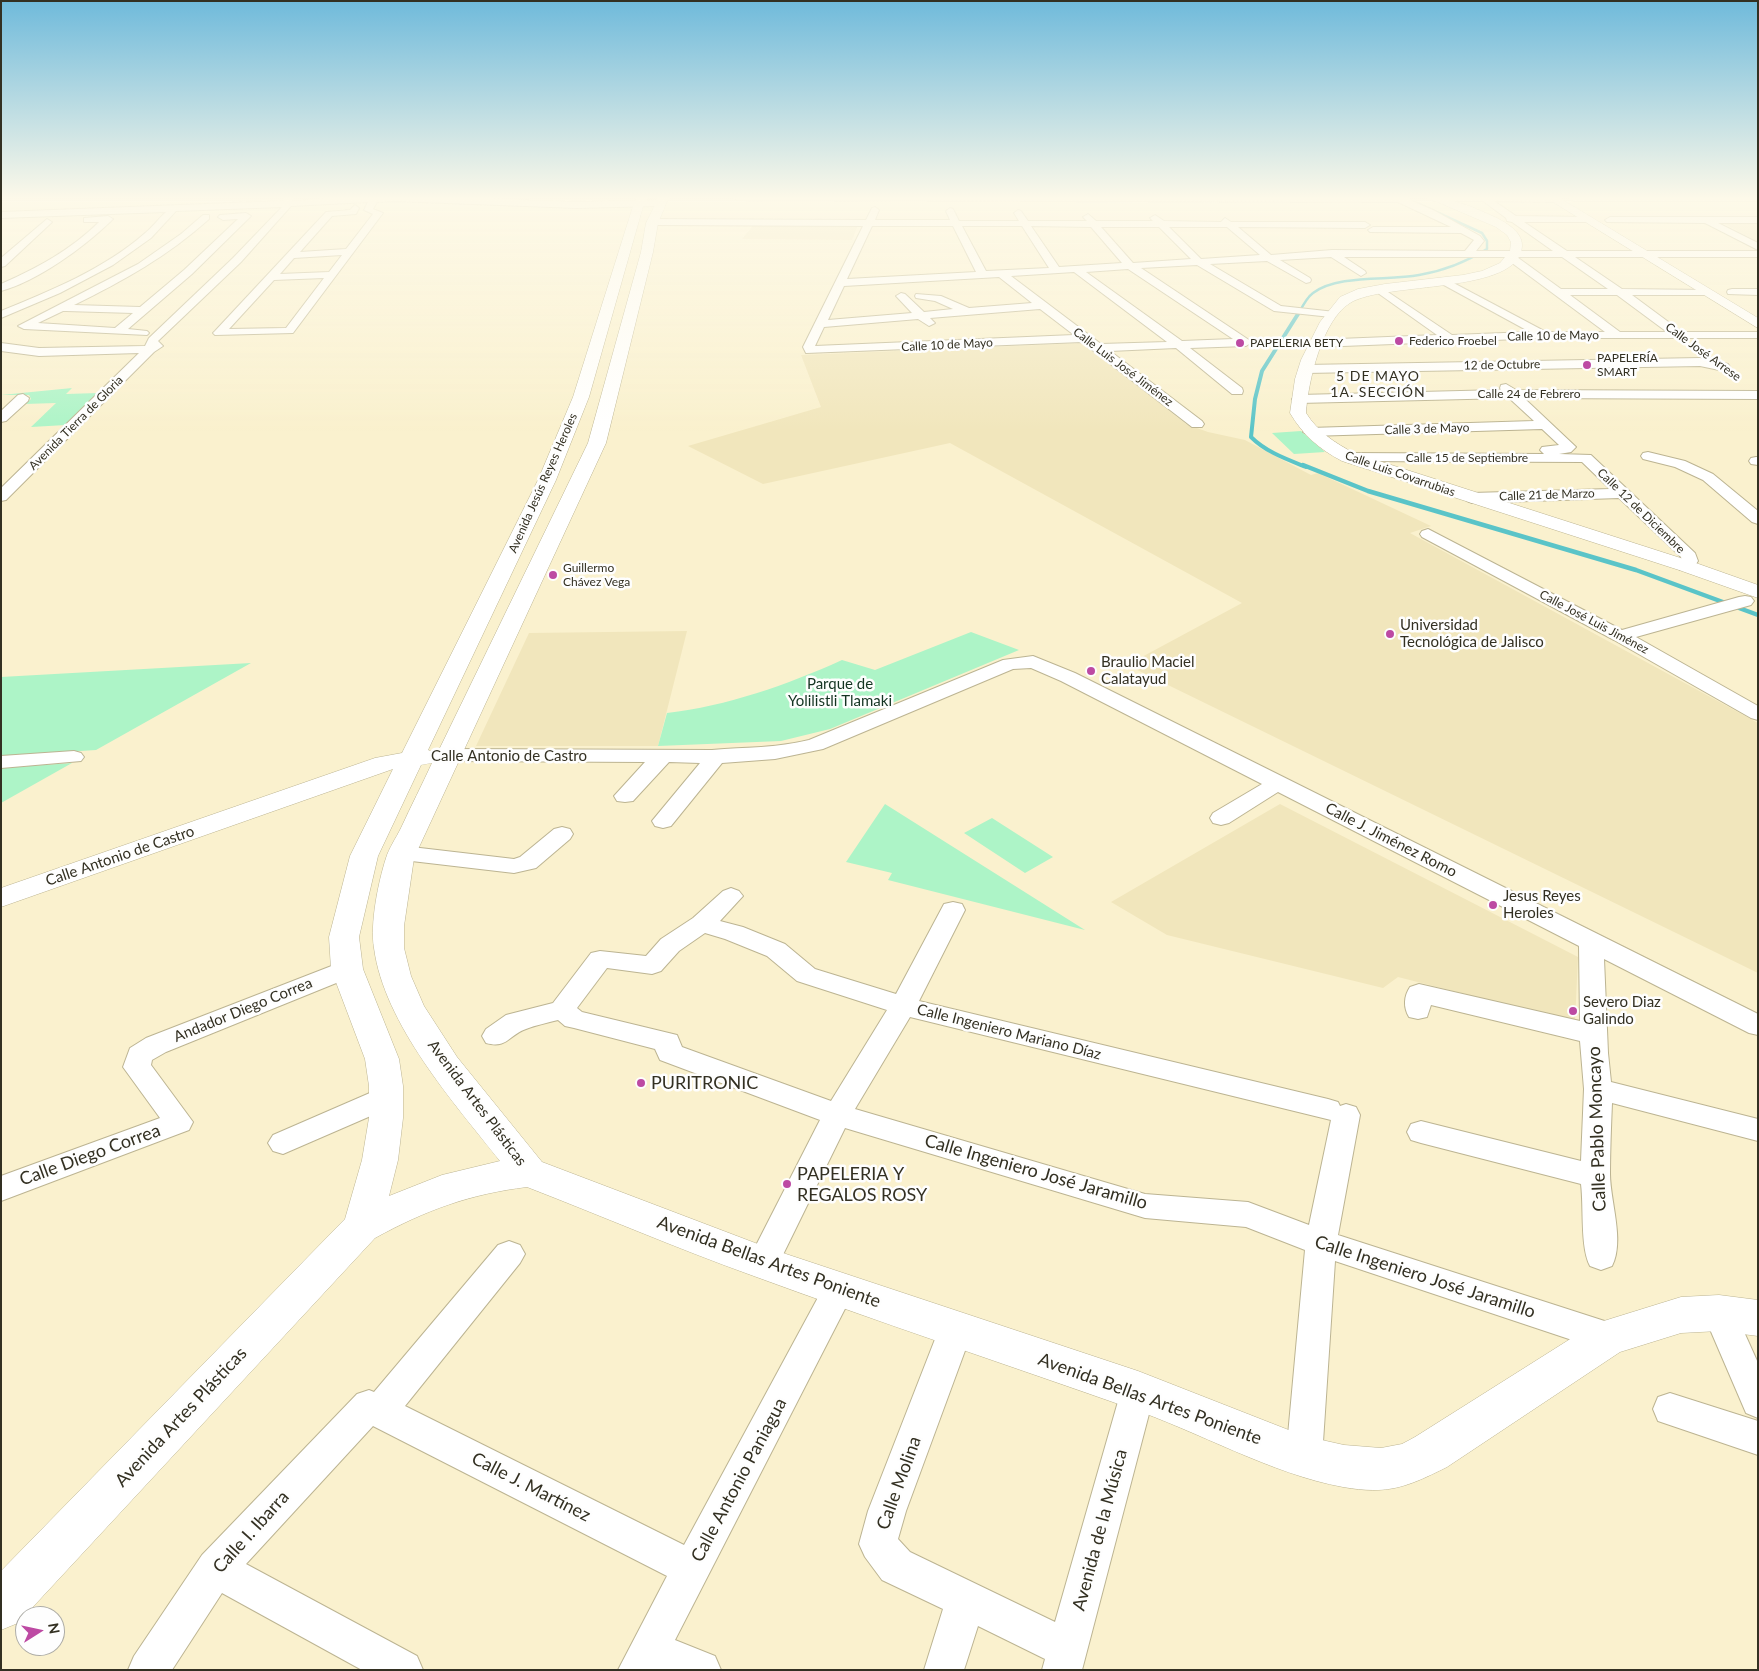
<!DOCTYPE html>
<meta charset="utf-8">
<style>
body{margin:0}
#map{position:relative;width:1759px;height:1671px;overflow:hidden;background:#faf1ce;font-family:Lato,sans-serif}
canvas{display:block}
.frame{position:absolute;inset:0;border:2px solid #333022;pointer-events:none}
.north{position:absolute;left:15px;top:1606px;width:50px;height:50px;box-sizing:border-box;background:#fefefe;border:1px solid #adaca6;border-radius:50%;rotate:80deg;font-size:14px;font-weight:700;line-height:20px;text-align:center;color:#333022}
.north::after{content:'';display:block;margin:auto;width:18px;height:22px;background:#bd4aa3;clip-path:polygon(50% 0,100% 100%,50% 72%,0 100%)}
</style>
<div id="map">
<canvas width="1759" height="1671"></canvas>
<div class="frame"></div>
<div class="north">N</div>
</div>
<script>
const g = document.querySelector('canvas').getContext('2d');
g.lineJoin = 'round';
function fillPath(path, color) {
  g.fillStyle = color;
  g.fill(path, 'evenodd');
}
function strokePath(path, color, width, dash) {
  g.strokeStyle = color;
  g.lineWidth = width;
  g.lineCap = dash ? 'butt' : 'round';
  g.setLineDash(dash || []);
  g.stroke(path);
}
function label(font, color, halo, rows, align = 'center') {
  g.font = font + ' Lato,sans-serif';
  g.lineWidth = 5;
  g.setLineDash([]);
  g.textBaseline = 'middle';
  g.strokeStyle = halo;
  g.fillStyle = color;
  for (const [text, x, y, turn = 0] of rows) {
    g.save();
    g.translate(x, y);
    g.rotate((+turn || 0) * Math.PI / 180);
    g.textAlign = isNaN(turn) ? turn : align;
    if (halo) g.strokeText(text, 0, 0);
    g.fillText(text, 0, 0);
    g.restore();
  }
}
const built = new Path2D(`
 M1725 222H1758V242L1722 223Z
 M754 224 858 225 852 240 742 239Z
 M1083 343 1186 424 1208 432 1245 440 1311 475 1318 473 1431 526 1410 533 1758 723V973L1127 665 1242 603 950 443 763 484 688 446 821 407 801 355Z
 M687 631 658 746H476L529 633Z
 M1280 804 1578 957 1575 1022 1398 977 1383 988 1167 935 1111 902Z`);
const green = new Path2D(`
 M72 388 66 394 98 393 66 425 31 427 56 403 25 404 31 399 29 395H1Z
 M1301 431 1325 452 1294 454 1272 433Z
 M971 632 1019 650 830 729 781 741 658 746 667 713C727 706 787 685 842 660L875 670Z
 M251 663 96 750 1 756V677Z
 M72 763 1 803V768Z
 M885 804 1085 930 888 880 892 873 846 862Z
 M992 818 1053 857 1025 873 964 833Z`);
const streamFar2 = new Path2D(`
 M1298 315C1302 307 1306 298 1313 293 1338 274 1388 281 1419 275 1443 271 1466 262 1487 249V241L1482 233 1404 197`);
const streamFar1 = new Path2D(`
 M1298 314 1262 371 1255 399 1251 437C1266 452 1286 459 1306 467`);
const stream = new Path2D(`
 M1303 465 1368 491 1636 570 1758 615`);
const minor = new Path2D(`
 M285 197H293L292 201 362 197H432L576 202 660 200 664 203 660 206 576 208 395 201 377 202 373 209 383 213 293 333 215 335 213 333 215 331 326 212 350 210 355 205 359 208 356 214 332 216 300 252 346 249 373 214 364 210 368 202 291 206 241 262 158 341 163 346 154 352 6 500 1 501V488L139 353 39 356 1 351V343L39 348 145 346 149 338 233 258 282 207 176 211 151 238 113 265 60 293 1 318V311C50 291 104 269 144 234 152 228 158 219 166 212L1 218V212L283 201ZM342 255 329 272 280 274 294 258ZM324 278 286 328 229 329 274 280Z
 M733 197H1403L1435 211 1480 236 1484 241 1476 251H1553L1512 222 1507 221 1506 218 1483 201H1434L1430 197H1555V201L1552 202 1494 201 1516 216 1589 217V221L1586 222H1524L1567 251H1758V257H1575L1622 289 1708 290 1709 292 1708 294 1704 295H1632L1682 332H1758V338H1687L1682 341 1677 338H1544L1318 347 1312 343 1314 340 1437 335 1375 291 1374 289 1375 287 1379 286 1452 335 1530 332 1442 284 1441 282 1446 279 1546 332H1605L1508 260V257H1344L1365 271 1366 273 1361 276 1331 257 1280 260 1310 278 1311 280 1310 282 1306 283 1267 261 1210 264 1281 306 1335 312 1337 314 1335 316 1331 317 1274 311 1197 265 1141 268 1252 342 1246 346 1190 348 1242 388 1243 391 1242 394H1232L1176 348 1110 351 1202 421 1204 424 1202 427H1192L1082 342 806 353 803 347 863 226 652 225 647 222 652 219 866 220 872 208 875 207 879 210 875 220H950L946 211 950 208 953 209 959 221H1019L1014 213 1018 210 1021 211 1028 221H1087L1083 217 1088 214 1096 221H1153L1150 218 1155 215 1164 221 1221 222 1225 218 1231 222H1365L1370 225 1365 228 1238 227 1271 255 1332 250 1465 251 1474 240 1461 233 1370 232 1368 230 1373 227H1451L1398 202 737 200ZM872 226H953L976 272 847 279ZM962 226H1022L1049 268 986 271ZM1031 226 1091 227 1122 263 1059 267ZM1101 227H1159L1191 259 1133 263ZM1169 227H1227L1260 255 1201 259ZM1517 257H1562L1608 289H1561ZM1128 269 1233 339 1182 341 1086 272ZM1074 272 1167 342 1101 344 1011 276ZM999 277 1032 303 969 308 941 296 916 294 915 296 916 298 935 301 953 309 924 312 905 294 901 293 896 296 912 313 828 320 844 286ZM1570 295H1617L1667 332H1620ZM1040 309 1074 335 815 346 824 327 918 319 929 326 935 323 930 318Z
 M1569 197H1758V201H1573Z
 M246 213 251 216 249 218 192 274 128 329 147 331 149 333 147 335 24 329 18 326 138 264 181 234 203 215H209V219C168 256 123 281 74 305L140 307 184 270 238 219 223 220 218 217 220 215ZM63 311H66L133 313 115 328 38 323Z
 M108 216 113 219 111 221C84 247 38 281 1 291V284C37 268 71 250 99 222H84V218Z
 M1610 217H1758V223H1718L1758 243V250L1705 223 1607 222 1605 220Z
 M47 219 52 222 50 224 5 266 1 267V258Z
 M1732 289H1758V295L1728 294 1727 292 1728 290Z
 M1700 358 1728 364 1730 367 1724 371 1700 366 1305 373 1299 369 1305 365Z
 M1506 384 1516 390 1758 391V399L1524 398 1576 447 1571 452 1559 454 1591 455 1695 553 1698 561 1692 570H1680L1678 566 1682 561 1681 557 1619 498 1472 503 1467 501 1464 498 1467 495 1472 493 1610 489 1582 462 1348 461 1343 460 1341 457 1343 454 1348 453 1544 454 1540 450 1542 447 1559 445 1542 429 1310 436 1303 432 1310 428 1534 421 1509 398 1299 403 1292 399 1299 395 1501 390 1500 388 1501 385Z
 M23 394 29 398 28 401 6 421 1 422V411L18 395Z
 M1648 452 1685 461 1713 474 1758 511V524L1752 522 1703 480 1675 467 1643 459 1641 456 1643 453Z
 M1756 457H1758V465L1751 464 1749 461 1751 458Z
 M1428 529 1622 630 1739 597 1745 596 1751 597 1754 601 1751 605 1636 637 1758 706V720L1751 718 1614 640 1422 537 1420 534 1422 531Z
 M1033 656 1075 673 1758 1014V1035L1749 1033 1604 959 1608 1053 1611 1082 1758 1119V1141L1612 1103C1611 1127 1610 1150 1610 1174 1610 1201 1625 1241 1612 1266L1601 1270 1590 1266C1580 1247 1584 1208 1581 1184L1421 1143 1411 1140 1407 1132 1411 1124 1421 1121 1581 1161 1584 1089 1580 1041 1431 1005 1427 1017 1418 1019 1409 1017C1403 1007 1404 996 1410 987L1419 984 1580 1021 1579 946 1278 792 1229 823 1221 825 1213 823 1210 818 1213 813 1262 784 1061 681 1031 668 1013 669 823 749 775 759 722 763 671 826 663 828 655 826 652 821 700 763 669 762 633 801 625 802 617 801 614 796 645 762 448 761 441 759 438 755 441 751 448 749 712 750C745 747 777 748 809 740L1003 660Z
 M74 751 81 753 84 757 81 761 1 768V756Z
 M562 827 570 829 573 834 570 839 536 868 514 873 403 860 395 858 392 853 395 848 403 846 514 859 520 857 554 829Z
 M731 888 739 891 743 896 720 921 743 927 785 944 815 969 896 994 944 904 953 902 962 904 965 910 919 1001 1328 1099 1338 1102 1340 1106 1346 1104 1356 1107 1360 1115 1338 1235 1620 1326 1625 1337 1620 1348 1608 1352 1335 1261 1322 1457 1317 1469 1304 1474 1291 1469 1286 1457 1305 1250 1246 1227 1145 1218 845 1128 774 1273 763 1277 752 1273 747 1263 820 1120 660 1060 655 1049 574 1028 565 1026 558 1020C547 1023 536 1025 526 1029 509 1035 507 1049 486 1043L482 1036 486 1029 506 1015 553 1003 591 953 600 951 646 956 661 939 693 918 723 891ZM705 933 725 939 767 956 797 981 887 1010 831 1101 682 1047 677 1035 582 1012 577 1008 607 968 652 974 661 971 679 951ZM910 1017 1331 1120 1309 1225 1248 1202 1145 1194 855 1109Z
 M347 960 356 963 360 969 356 975 166 1052 152 1060 151 1065 193 1122 189 1130 1 1201V1176L160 1118 123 1067 130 1048 146 1038Z
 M386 1086 396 1089 400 1097 396 1105 283 1154 273 1151 268 1143 273 1135Z
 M509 1241 520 1245 525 1254 520 1263 405 1406 684 1545 828 1279 839 1275 850 1279 855 1289 850 1299 675 1640 715 1656 721 1670H618L667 1576 373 1426 246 1564 417 1656 423 1670H362L222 1593 172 1670H128L134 1656 202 1555 357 1394 369 1390 374 1392 498 1245Z
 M1719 1299 1731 1303 1758 1363V1418L1746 1413 1703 1313 1707 1303Z
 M956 1314 968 1319 973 1329 906 1511 898 1539 910 1552 1055 1622 1121 1391 1126 1380 1138 1375 1150 1380 1155 1391 1082 1670H1042L1045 1659 978 1626 964 1670H924L943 1609 882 1580 865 1557 859 1544 868 1511 939 1329 944 1319Z
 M1670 1393 1758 1421V1455L1658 1421 1653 1409 1658 1397Z`);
const tertiary = new Path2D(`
 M638 197H648L644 203 589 397 556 480 428 750 437 754 588 443 641 252 646 223 659 197H669L658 223 653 252 606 443 414 858 404 926V948L411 976 424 1006 457 1057 542 1162 771 1249 1138 1371 1304 1436 1344 1445 1381 1448 1402 1444 1415 1437 1594 1324 1681 1297 1719 1295 1758 1300V1336L1719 1331 1681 1333 1620 1352 1447 1467C1407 1487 1388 1495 1343 1487 1271 1474 1198 1431 1127 1407 1002 1363 876 1321 751 1275 676 1248 602 1216 527 1187 470 1194 426 1210 375 1238L18 1623 1 1630V1571L345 1219 362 1160 369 1118V1086L365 1059 331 969 329 937 350 856 393 769 1 907V888L375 758 402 753 538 480 573 397 634 203ZM432 763C422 785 411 806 401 828 396 838 389 848 386 858 378 883 370 923 374 948 384 1024 454 1103 500 1161L442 1175 389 1196 398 1160 403 1118V1086L399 1059 363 969 359 937 378 856 421 765Z
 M1426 197C1448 197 1468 205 1488 214 1500 219 1523 230 1522 246 1520 295 1385 281 1350 303 1322 320 1308 382 1306 413 1318 432 1335 443 1354 453L1693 562 1758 585V598L1679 570 1342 461C1319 449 1303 435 1290 413L1295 379 1301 360 1320 322 1340 297 1358 289 1385 284 1463 275 1482 271 1500 263 1510 251 1511 242 1507 235 1496 227Z
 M1545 197H1558L1758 318V328Z`);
const markers = [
 [1399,341,5,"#bd4aa3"],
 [1240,343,5,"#bd4aa3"],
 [1587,365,5,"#bd4aa3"],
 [553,575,5,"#bd4aa3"],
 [1390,634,5,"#bd4aa3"],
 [1091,671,5,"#bd4aa3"],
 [1493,905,5,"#bd4aa3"],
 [1573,1011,5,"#bd4aa3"],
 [641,1083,5,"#bd4aa3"],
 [787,1184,5,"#bd4aa3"]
];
const farStreetnames = [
 ["Calle 10 de Mayo",1553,336,-1],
 ["Calle 10 de Mayo",947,345,-3],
 ["Calle José Arrese",1703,352,36],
 ["12 de Octubre",1502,365,-1],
 ["Calle Luis José Jiménez",1123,367,37],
 ["Calle 24 de Febrero",1529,394],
 ["Avenida Tierra de Gloria",76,423,-45],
 ["Calle 3 de Mayo",1427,429,-2],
 ["Calle 15 de Septiembre",1467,458],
 ["Calle Luis Covarrubias",1400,474,19],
 ["Avenida Jesús Reyes Heroles",543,483,-66],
 ["Calle 21 de Marzo",1547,495,-2],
 ["Calle 12 de Diciembre",1641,511,44],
 ["Calle José Luis Jiménez",1594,622,28]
];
const farPoinames = [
 ["Federico Froebel",1409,341],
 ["PAPELERIA BETY",1250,343],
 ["PAPELERÍA",1597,358],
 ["SMART",1597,372],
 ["Guillermo",563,568],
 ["Chávez Vega",563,582]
];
const farNeighbourhoodnames = [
 ["5 DE MAYO",1378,376],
 ["1A. SECCIÓN",1378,392]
];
const poiNames = [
 ["Universidad",1400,625],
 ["Tecnológica de Jalisco",1400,642],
 ["Braulio Maciel",1101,662],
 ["Calatayud",1101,679],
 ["Jesus Reyes",1503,896],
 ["Heroles",1503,913],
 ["Severo Diaz",1583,1002],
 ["Galindo",1583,1019]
];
const parkNames = [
 ["Parque de",840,684],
 ["Yolilistli Tlamaki",840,701]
];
const streetNames = [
 ["Calle Antonio de Castro",509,756],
 ["Calle J. Jiménez Romo",1391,840,27],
 ["Calle Antonio de Castro",120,856,-19],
 ["Andador Diego Correa",243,1010,-22],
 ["Calle Ingeniero Mariano Díaz",1009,1032,14],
 ["Avenida Artes Plásticas",477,1103,53]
];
const nearPoinames = [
 ["PURITRONIC",651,1083],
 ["PAPELERIA Y",797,1174],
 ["REGALOS ROSY",797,1195]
];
const nearStreetnames = [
 ["Calle Pablo Moncayo",1597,1129,-92],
 ["Calle Diego Correa",90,1155,-20],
 ["Calle Ingeniero José Jaramillo",1036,1172,16],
 ["Avenida Bellas Artes Poniente",769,1262,20],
 ["Calle Ingeniero José Jaramillo",1425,1277,18],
 ["Avenida Bellas Artes Poniente",1150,1399,20],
 ["Avenida Artes Plásticas",181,1417,-47],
 ["Calle Antonio Paniagua",739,1480,-62],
 ["Calle Molina",899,1483,-70],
 ["Calle J. Martínez",531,1487,27],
 ["Avenida de la Música",1100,1530,-75],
 ["Calle I. Ibarra",251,1532,-48]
];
fillPath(built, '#f1e6bc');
fillPath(green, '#adf4c7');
strokePath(streamFar2, '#5ac4c8', 2.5);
strokePath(streamFar1, '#5ac4c8', 4);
strokePath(stream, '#5ac4c8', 4.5);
strokePath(minor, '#bcb492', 2);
strokePath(tertiary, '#bcb492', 1);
fillPath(minor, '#fff');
fillPath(tertiary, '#fff');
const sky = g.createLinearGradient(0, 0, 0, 431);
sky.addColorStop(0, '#6fbadb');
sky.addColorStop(0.46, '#fdf9e9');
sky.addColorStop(1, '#fdf9e900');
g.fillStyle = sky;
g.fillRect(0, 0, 1759, 431);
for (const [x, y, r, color] of markers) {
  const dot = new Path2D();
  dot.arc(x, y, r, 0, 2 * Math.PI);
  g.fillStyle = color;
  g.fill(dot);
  strokePath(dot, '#fefefe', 2);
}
label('12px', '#333022', '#fefefe', farStreetnames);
label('12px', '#333022', '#fefefe', farPoinames, 'left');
g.letterSpacing = '1px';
label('14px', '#333022', '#fefefe', farNeighbourhoodnames);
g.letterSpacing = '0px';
label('15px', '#333022', '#fefefe', poiNames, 'left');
label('15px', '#143422', '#fefefe', parkNames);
label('15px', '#333022', '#fefefe', streetNames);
label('18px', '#333022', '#fefefe', nearPoinames, 'left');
label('18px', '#333022', '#fefefe', nearStreetnames);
</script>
